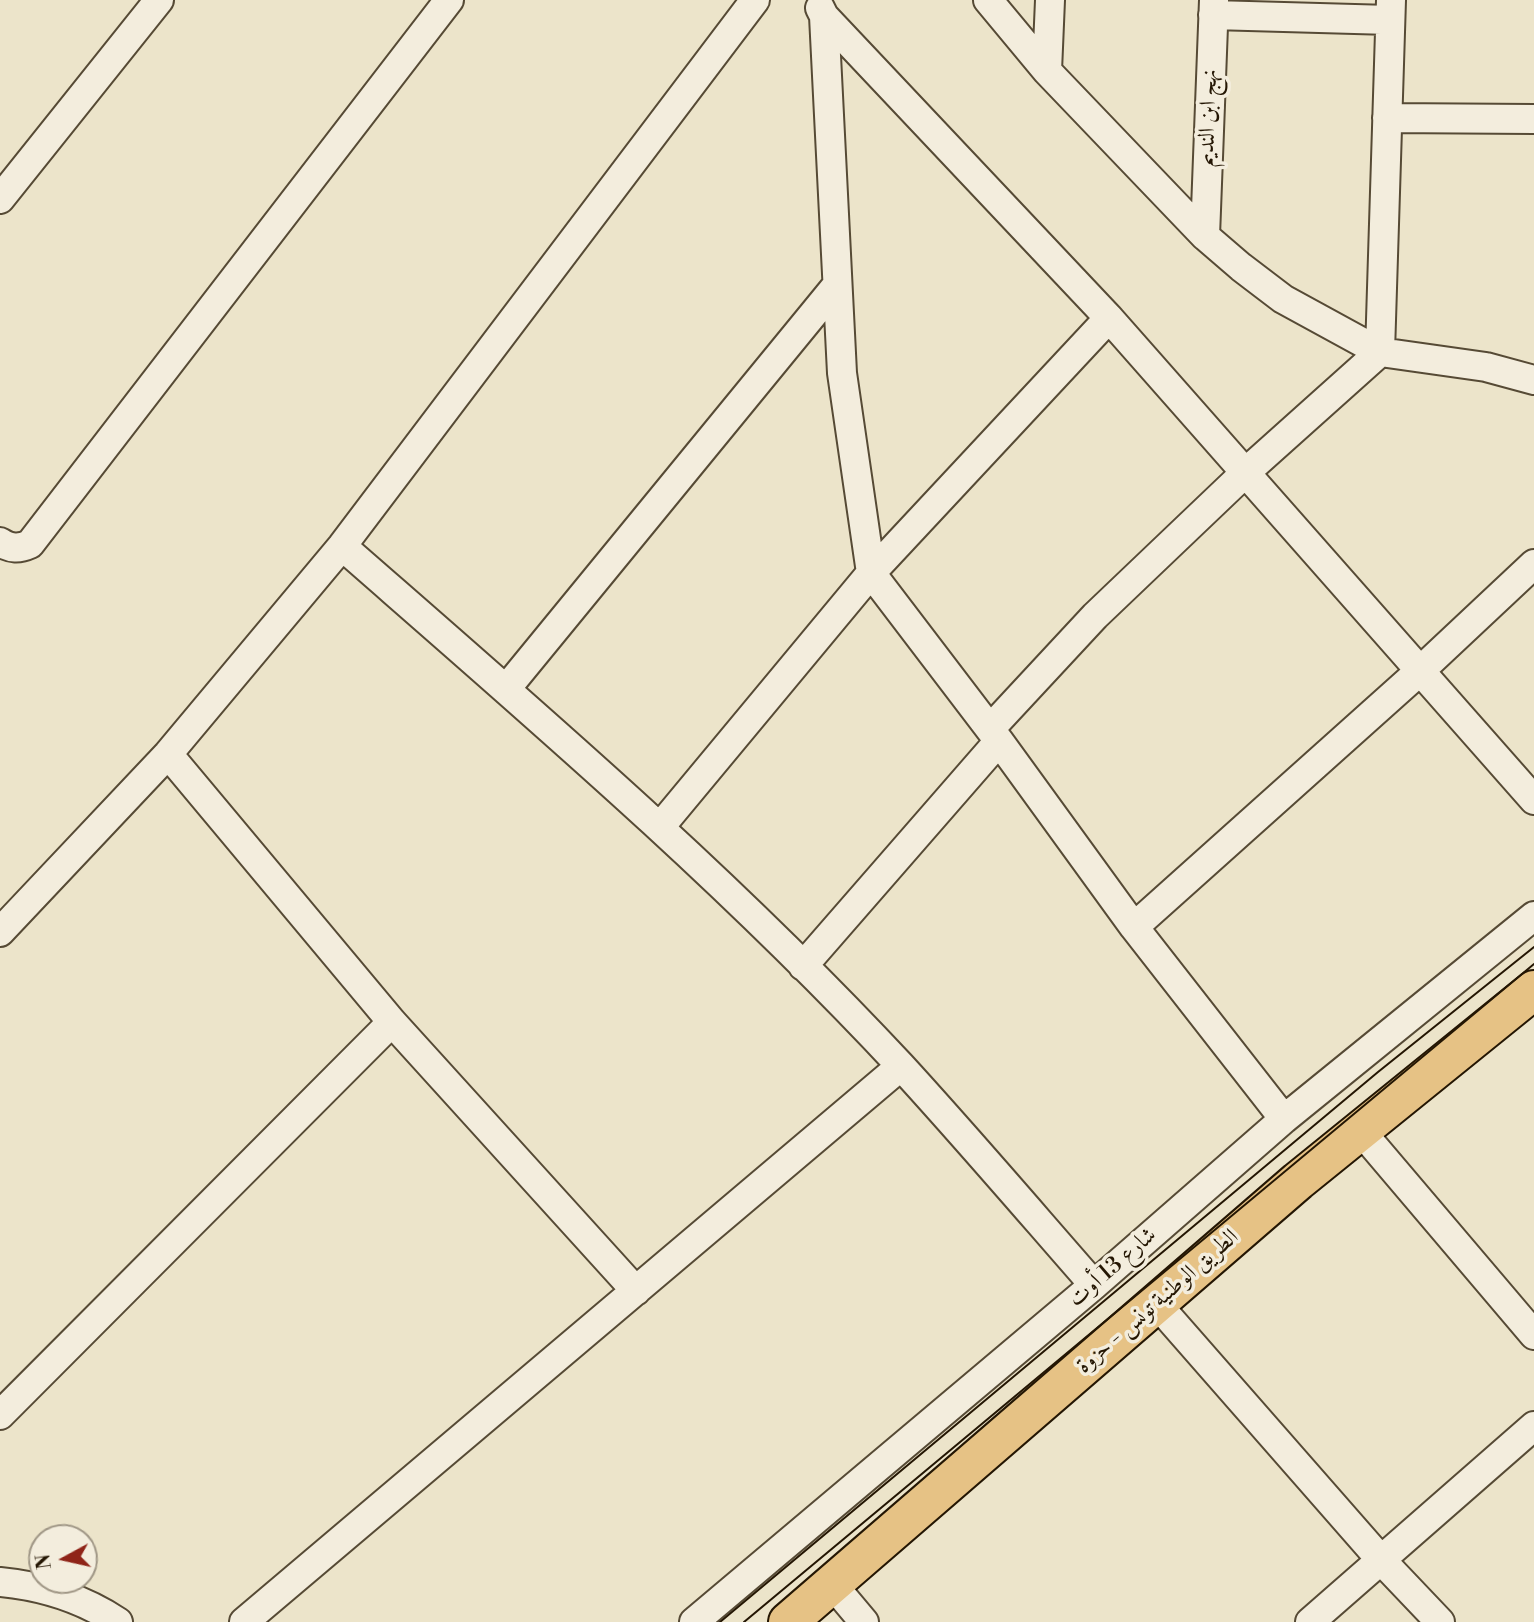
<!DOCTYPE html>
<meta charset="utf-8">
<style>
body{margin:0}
#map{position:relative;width:1534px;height:1622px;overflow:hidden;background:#ece4ca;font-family:"Libre Bodoni",serif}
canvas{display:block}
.north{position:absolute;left:28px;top:1524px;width:70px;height:70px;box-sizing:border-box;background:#f3eddd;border:2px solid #a09786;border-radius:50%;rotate:262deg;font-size:19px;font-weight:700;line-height:28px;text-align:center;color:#241603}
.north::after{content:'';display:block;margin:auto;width:24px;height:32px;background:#8f2418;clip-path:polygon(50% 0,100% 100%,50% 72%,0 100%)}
</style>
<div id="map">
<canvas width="1534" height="1622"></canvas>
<div class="north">N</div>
</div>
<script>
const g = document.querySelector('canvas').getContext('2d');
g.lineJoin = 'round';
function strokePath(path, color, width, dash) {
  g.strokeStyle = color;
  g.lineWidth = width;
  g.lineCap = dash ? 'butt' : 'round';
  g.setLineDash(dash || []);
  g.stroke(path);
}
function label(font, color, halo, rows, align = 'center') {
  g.font = font + ' "Libre Bodoni",Amiri,serif';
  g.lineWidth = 7;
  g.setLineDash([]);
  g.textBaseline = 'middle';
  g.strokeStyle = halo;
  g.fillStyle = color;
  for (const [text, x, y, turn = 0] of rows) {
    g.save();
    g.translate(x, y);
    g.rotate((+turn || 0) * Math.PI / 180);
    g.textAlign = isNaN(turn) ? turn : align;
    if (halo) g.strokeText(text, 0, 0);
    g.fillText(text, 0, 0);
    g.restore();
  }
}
const minor = new Path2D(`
 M988 0 1047 71 1205 236 1241 267 1283 299 1380 352 1391 0
 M820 8 824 16 1109 318 1534 800
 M1213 15 1390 20
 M824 16 842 373 871 573 999 741 1134 927 1284 1119
 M1047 71 1050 0
 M1387 118 1534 119
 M0 199 159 0
 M1205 236 1214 0
 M0 542C11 549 19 549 30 544L449 0
 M342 546C534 714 728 880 901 1066 967 1138 1030 1212 1094 1285
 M506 689 837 285
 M990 729 1095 616 1246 472 1380 352 1486 367 1534 380
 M168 754 392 1022 636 1291
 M660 827 871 573 1109 318
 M1134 927 1421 670 1534 564
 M0 932 168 754 342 546 755 0
 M803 966 999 741
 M1360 1130 1534 1335
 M1156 1303 1382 1561 1440 1622
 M0 1415 392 1022
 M0 1582C42 1586 82 1598 118 1622
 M833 1585 864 1622
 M244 1622 901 1066
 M694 1622 1094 1285 1284 1119 1534 916
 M1310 1622 1534 1426`);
const primary = new Path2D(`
 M788 1622 1298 1181 1534 990`);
const tram = new Path2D(`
 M720 1622 1378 1072 1534 947
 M744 1622 1534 964`);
const streetNames = [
 ["نهج ابن النديم",1209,118,-88],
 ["شارع 13 أوت",1113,1268,-41],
 ["الطريق الوطنية تونس - حزوة",1158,1302,-41]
];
strokePath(minor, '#564a35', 32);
strokePath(primary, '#241603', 42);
strokePath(minor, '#f3eddd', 28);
strokePath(primary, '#e6c285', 38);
strokePath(tram, '#241603', 2);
label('23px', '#241603', '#f3eddd', streetNames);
</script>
